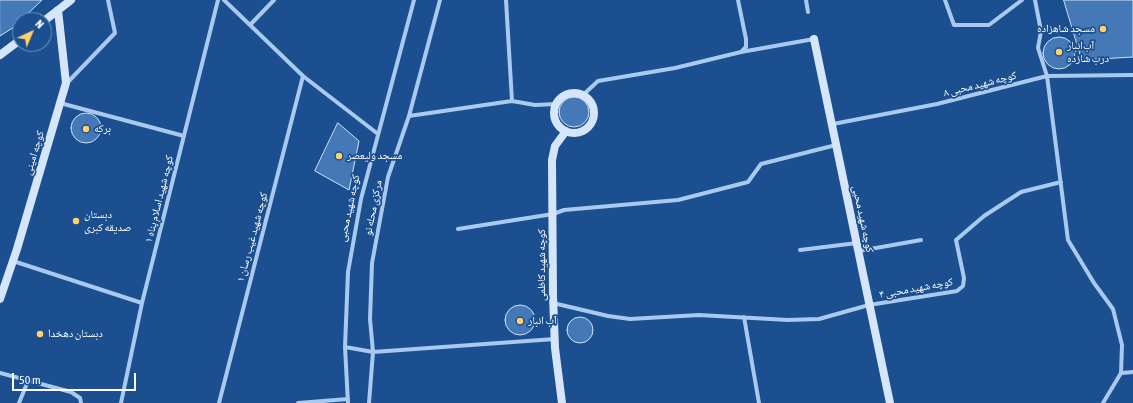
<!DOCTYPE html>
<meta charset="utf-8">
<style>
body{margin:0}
#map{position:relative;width:1133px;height:403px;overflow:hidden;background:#1b4f8f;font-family:"Asap Condensed",sans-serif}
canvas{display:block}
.north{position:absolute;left:12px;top:12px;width:40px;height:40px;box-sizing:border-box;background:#1b4f8f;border:1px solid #7695bc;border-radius:50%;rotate:44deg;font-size:11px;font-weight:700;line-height:16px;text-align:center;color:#fff}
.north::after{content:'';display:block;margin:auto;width:14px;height:18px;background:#ffd166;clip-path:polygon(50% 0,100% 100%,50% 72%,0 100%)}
.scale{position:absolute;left:12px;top:373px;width:124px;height:18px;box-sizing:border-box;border:2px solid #fff;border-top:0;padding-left:5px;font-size:12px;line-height:14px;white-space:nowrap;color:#fff;-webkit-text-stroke:3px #1b4f8f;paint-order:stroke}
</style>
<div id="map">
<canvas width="1133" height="403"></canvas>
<div class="north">N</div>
<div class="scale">50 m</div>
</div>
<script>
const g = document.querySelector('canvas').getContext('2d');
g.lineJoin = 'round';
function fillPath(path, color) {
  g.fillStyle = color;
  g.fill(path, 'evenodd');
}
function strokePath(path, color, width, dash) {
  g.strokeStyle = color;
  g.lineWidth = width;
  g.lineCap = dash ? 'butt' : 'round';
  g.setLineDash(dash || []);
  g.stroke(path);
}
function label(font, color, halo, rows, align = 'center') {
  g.font = font + ' "Asap Condensed","Noto Naskh Arabic",sans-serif';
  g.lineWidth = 3.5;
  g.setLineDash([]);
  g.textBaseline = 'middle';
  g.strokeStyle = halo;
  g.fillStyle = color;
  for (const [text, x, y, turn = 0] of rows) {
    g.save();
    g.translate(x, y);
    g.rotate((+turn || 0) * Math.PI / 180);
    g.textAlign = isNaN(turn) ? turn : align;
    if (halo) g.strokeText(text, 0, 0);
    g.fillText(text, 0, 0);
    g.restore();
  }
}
const building = new Path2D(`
 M0 0H42L14 27 0 36Z
 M1064 0H1133V57L1082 60Z
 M1043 53a16 16 0 1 1 32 0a16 16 0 1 1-32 0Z
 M559 112a15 15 0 1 1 30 0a15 15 0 1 1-30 0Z
 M71 128a15 15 0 1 1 30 0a15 15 0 1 1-30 0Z
 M338 123 359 141 349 190 315 171Z
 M505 320a15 15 0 1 1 30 0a15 15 0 1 1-30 0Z
 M567 330a13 13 0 1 1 26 0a13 13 0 1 1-26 0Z`);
const street = new Path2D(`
 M224 0 303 76 378 134
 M506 0 512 101
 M806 0 808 12
 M945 0 954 25H989L1022 0
 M1035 0 1041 31 1038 48 1047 76 1068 240 1094 283 1113 309 1122 345 1121 373 1103 403
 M250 25 274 0
 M741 52 814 39
 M67 83 115 33 108 0
 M583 95 598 81 675 68 741 52 746 47V39L738 0
 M60 103 184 136
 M409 116 512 101 535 105 556 104
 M833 124 937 104 1047 76 1133 75
 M458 229 553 214 564 210 678 200 748 182 761 164 836 145
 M800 250 857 243
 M859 251 921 240
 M13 261 142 303
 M553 303 608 316 630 319 699 315 788 320 819 319 869 305 957 291 963 286 964 278 956 240 984 216 1021 192 1061 182
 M744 317 759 403
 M345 347 373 352 555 339
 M0 373 71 392 80 398 81 403
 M1121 373 1133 372
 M19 403 28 381
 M121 403 142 303 218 0
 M219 403 303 76
 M298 403 348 399
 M348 403 345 347 348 272 361 199 414 0
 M369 403 373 352 370 319 372 263 388 177 409 116 440 0`);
const secondary = new Path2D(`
 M44 21 71 0
 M814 39 890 403
 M0 55 20 40
 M554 113a20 20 0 1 1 40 0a20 20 0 1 1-40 0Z
 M0 299 17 249 66 83 58 10
 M562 403 555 348 553 296 552 160 555 146 566 131`);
const markers = [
 [1103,29,4,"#ffd166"],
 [1059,52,4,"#ffd166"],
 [86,129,4,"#ffd166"],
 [339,156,4,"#ffd166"],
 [76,221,4,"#ffd166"],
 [520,321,4,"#ffd166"],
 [40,334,4,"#ffd166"]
];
const poiNames = [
 ["مسجد شاهزاده",1095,29,"right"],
 ["آب‌انبار",1067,46],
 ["درب شازده",1067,59],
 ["برکه",94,129],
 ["مسجد ولیعصر",347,156],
 ["دبستان",84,215],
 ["صدیقه کبری",84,228],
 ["آب انبار",528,321],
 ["دبستان دهخدا",48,334]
];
const streetNames = [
 ["کوچه شهید محبی ۸",980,84,-14],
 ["کوچه امینی",34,153,-73],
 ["کوچه شهید اسلام پناه ۱",159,199,-76],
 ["کوچه شهید محبی",349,208,-78],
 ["مرکزی محله نو",373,208,-79],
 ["کوچه شهید محبی",863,219,78],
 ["کوچه شهید غیب رسان ۱",252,237,-75],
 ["کوچه شهید کاظمی",542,265,-90],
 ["کوچه شهید محبی ۴",916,288,-10]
];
fillPath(building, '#4478b7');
strokePath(building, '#cfe3fa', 1);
strokePath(street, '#a9c9ee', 4);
strokePath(secondary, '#d6e6fa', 8);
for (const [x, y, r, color] of markers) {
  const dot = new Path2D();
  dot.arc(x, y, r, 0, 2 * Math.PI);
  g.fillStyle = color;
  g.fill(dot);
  strokePath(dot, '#1b4f8f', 1.5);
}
label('11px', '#fff', '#1b4f8f', poiNames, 'left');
label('11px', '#fff', '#1b4f8f', streetNames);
</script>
